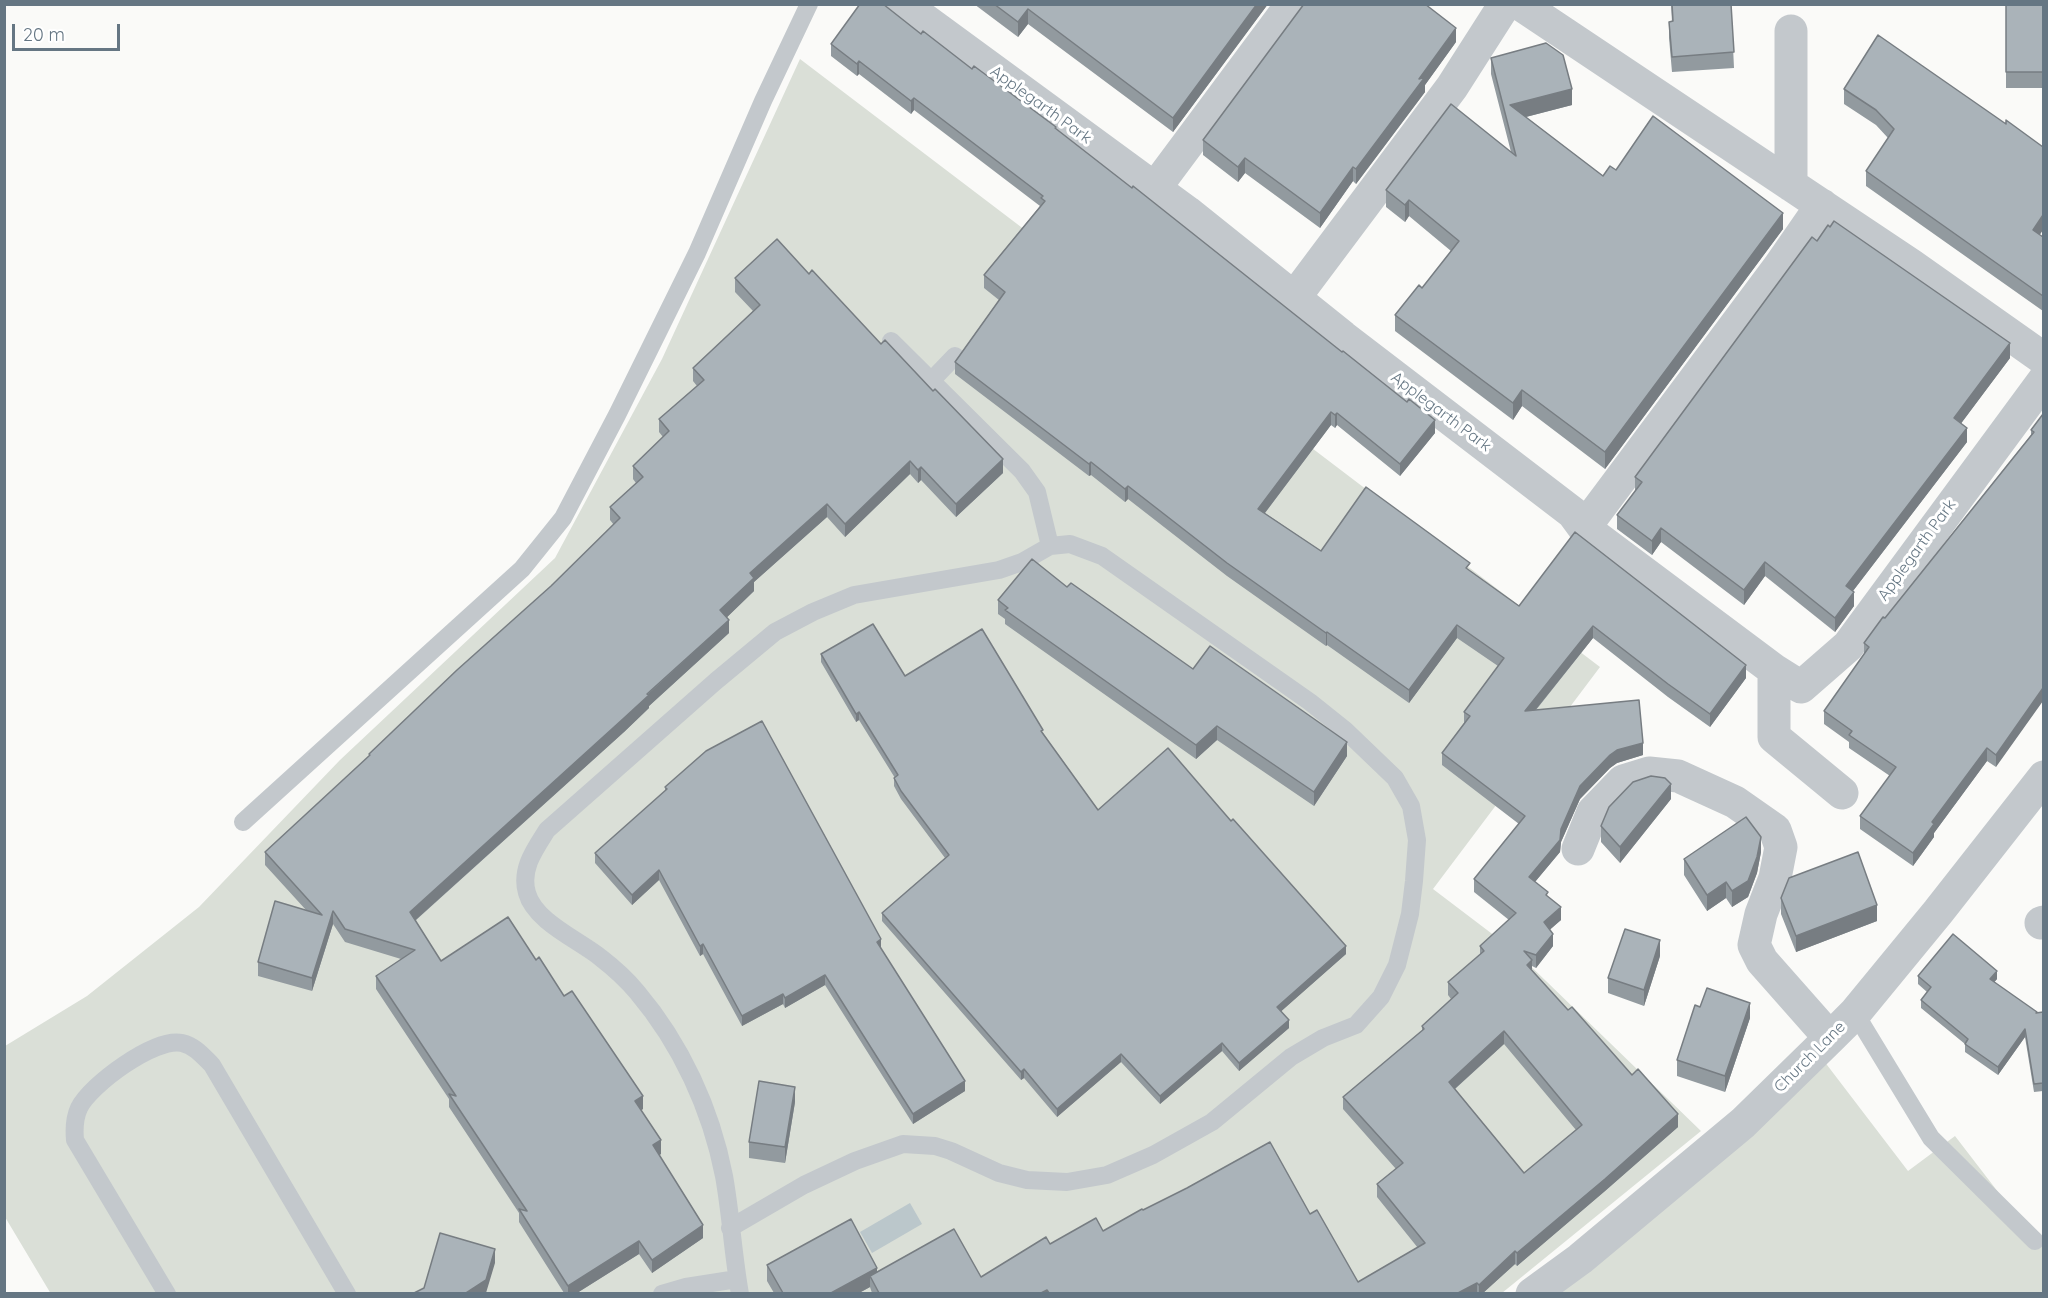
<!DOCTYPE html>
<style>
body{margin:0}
#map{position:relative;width:2048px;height:1298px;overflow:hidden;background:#fafaf8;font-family:Quicksand,sans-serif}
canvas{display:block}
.frame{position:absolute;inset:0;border:6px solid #657683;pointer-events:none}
.scale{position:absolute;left:12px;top:24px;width:108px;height:27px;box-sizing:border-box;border:3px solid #657683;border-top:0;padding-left:8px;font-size:18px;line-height:21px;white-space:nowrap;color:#657683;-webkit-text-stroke:4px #fff;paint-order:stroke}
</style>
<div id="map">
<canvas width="2048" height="1298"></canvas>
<div class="frame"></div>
<div class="scale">20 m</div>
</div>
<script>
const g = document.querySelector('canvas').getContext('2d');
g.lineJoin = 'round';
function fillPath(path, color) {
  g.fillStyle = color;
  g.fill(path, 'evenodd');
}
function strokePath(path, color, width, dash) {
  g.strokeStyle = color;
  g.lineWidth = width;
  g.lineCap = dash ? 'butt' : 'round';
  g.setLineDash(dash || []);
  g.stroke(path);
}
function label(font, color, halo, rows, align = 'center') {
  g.font = font + ' Quicksand,sans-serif';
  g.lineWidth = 6;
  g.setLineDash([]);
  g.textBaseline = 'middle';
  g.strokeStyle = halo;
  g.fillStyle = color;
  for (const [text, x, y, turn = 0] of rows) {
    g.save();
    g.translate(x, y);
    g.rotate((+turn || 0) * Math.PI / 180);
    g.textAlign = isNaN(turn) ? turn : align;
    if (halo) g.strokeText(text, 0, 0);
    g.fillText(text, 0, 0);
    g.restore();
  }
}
const green = new Path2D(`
 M800 59 1600 667 1433 889 1516 952 1701 1131 1502 1293 51 1294 5 1217V1046L87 996 199 907 340 760 555 558 662 359Z
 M1824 1061 1908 1171 1955 1136 2035 1240 2043 1236V1293L1550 1294Z`);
const water = new Path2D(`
 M910 1203 922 1224 872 1253 860 1232Z`);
const service = new Path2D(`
 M891 341 1022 471 1037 492 1050 546
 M931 381 955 356
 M243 822 522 569 563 518 617 415 697 253 763 101 809 4
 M1855 1013 1931 1138 2035 1241
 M730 1228 804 1185 855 1161 903 1144 935 1146 951 1151 999 1173 1027 1180 1067 1182 1107 1175 1153 1155 1212 1122 1291 1057 1323 1038 1356 1025 1381 997 1397 965 1410 914 1414 881 1417 840 1411 806 1395 778 1345 730 1310 702 1102 556 1070 544 1050 546 1022 562 999 570 854 595 813 612 775 632 716 681 547 830C535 849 520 869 527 893 535 922 579 940 601 958 614 968 627 980 637 992 681 1044 711 1109 724 1176 731 1215 733 1255 740 1294
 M167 1294 75 1140C74 1129 74 1119 79 1108 90 1085 155 1037 182 1043 195 1046 203 1056 212 1065L347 1294
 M662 1294 686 1287 737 1279`);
const minor = new Path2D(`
 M903 4 1187 212 1343 337 1573 513 1584 528 1774 670 1801 687 1848 646 2044 380
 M1520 4 1911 265 2044 359
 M1791 31V185
 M1155 188 1292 4
 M1294 298 1452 87 1505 4
 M1584 528 1779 267 1822 205
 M1774 670V737L1842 793
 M1578 849 1593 812 1623 781 1649 773 1678 776 1735 802 1775 830 1781 847 1775 878 1761 914 1754 945 1762 961 1830 1038
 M2041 923 2044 922
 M1532 1294 1580 1259 1743 1123 1830 1038 1855 1013 1938 912 2044 777`);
const wall = new Path2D(`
 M974 4H1268L1173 132 1028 24 1018 37Z
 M1671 4H1731L1734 68 1672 72 1669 38V22H1672Z
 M2006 4H2043V88H2006Z
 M921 34 1056 129 1435 433 1400 476 1337 425 1335 428 1331 425 1265 513 1321 551 1470 571 1519 606 1575 532 1746 678 1710 727 1668 697 1593 638 1536 710 1643 755 1617 763 1610 768 1580 799 1561 842 1560 852 1535 882 1548 897 1561 920 1550 929 1553 946 1536 968 1532 966V970L1568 1010 1632 1075 1678 1127 1605 1191 1517 1266 1515 1264 1483 1293H872L870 1287 859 1293H774L767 1281V1265L981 1277 1050 1244 1103 1231 1143 1210 1310 1214 1358 1282 1418 1248 1377 1197V1184L1396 1169 1343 1109V1097L1422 1031V1026L1451 999 1448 995V982L1480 955V946L1509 920 1474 892V879L1519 824 1442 765V753L1464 723V712L1498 666 1457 638 1409 703 1327 645 1326 646 1227 576 1128 499 1125 502 1091 475 1089 476 955 374V362L999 300 984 288V275L1040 206 914 110 911 114 859 74 857 76 831 56V44ZM1504 1044 1576 1130 1524 1173 1455 1089Z
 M1878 35 2040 235 2043 237V311L1866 186V171L1888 138 1876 125 1844 104V89Z
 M1456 42 1425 85V92L1356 184 1353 181 1320 228 1245 173 1238 182 1203 155V140Z
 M1491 58 1572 105 1526 117 1603 176 1616 170 1783 229 1605 469 1522 406 1513 420 1395 331V315L1422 288 1451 251 1409 216 1405 222 1386 207V190L1511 152 1491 74Z
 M1817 241 2010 358 1961 423 1967 442 1853 591 1854 606 1835 632 1765 576 1744 605 1661 542 1652 555 1617 529V515L1635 491V477Z
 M809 274 881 344 1003 473 956 517 921 480 918 483 910 474 845 537 827 517 754 582V591L727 617 729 633 649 706V708L624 732 415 921 441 961 536 960 564 996 643 1109 641 1110 661 1154 659 1155 703 1238 652 1273 639 1254 577 1293H564L519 1222V1213L449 1107V1099L376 989V976L401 959 345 942 333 924 312 991 258 976V962L306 910 265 865V852L369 757V754L551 586 614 525 610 520V507L636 483 633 479V466L663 437 659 432V419L697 386 693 381V368L753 311 735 292V278Z
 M2043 414 1996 767 1987 761 1934 833V837L1913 866 1860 829V816L1890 776 1849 748V742L1824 724V711L1864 654V643L1885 618 2031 435V430Z
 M1067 587 1193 669 1347 756 1314 806 1217 740 1196 759 1005 624V619L998 614V600Z
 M821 654 905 676 1043 733 1098 810 1346 954 1281 1011 1289 1028 1239 1071 1222 1051 1160 1104 1121 1062 1057 1117 1024 1078 1021 1080 882 921V913L945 858 901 799 894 786V778H895L859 720 856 722 821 662Z
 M665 787 881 949 965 1091 913 1124 825 985 785 1008 783 1004 742 1026 703 954 700 956 659 880 632 905 595 863V853L665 791Z
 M1671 799 1620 863 1601 842V826Z
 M1761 852 1757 873 1748 897 1732 907 1726 898 1707 911 1684 875V859Z
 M1781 898 1877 921 1796 952 1781 914Z
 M1660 956 1644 1006 1608 993V978Z
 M1918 976 1997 979 1994 982 2037 1013 2043 1012V1091L2034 1092 2025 1037 1998 1075 1965 1052V1044L1921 1008V1000L1927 992 1918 984Z
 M1700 1007 1750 1018 1725 1092 1677 1076V1060Z
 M795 1102 785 1163 749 1158V1142Z`);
const shadedWall = new Path2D(`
 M1257 4H1268L1173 132V118Z
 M1028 9V24L1018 37V22Z
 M1456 28V42L1425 85V92L1356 184V169L1419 79Z
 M859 61V74L857 76V64Z
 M1572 89V105L1510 121V105Z
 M914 98V110L911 114V101Z
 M1245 158V173L1238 182V167Z
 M1353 167V181L1320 228V213Z
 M1409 200V216L1405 222V205Z
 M1783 213V229L1605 469V452Z
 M2043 215V230L2033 245V230Z
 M2010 343V358L1954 433V418Z
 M1522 390V406L1513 420V403Z
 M1331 412V425L1258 522V509Z
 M1337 413V425L1335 428V415Z
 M1435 420V433L1400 476V464Z
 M1967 428V442L1846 600V586Z
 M1003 459V473L956 517V504Z
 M910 461V474L845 537V524Z
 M1091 462V475L1089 476V464Z
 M921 467V480L918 483V470Z
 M1128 486V499L1125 502V489Z
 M827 504V517L754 582V591L720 624V610L750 573Z
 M1661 528V542L1652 555V541Z
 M1765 562V576L1744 605V590Z
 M1854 592V606L1835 632V618Z
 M729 620V633L649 706V708L624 732 410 925V912Z
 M1457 625V638L1409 703V690Z
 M1593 626V638L1525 723V711Z
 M1327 632V645L1326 646V633Z
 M1746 665V678L1710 727V714Z
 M2043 688V701L1996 767V755Z
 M859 712V720L856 722V714Z
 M1217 726V740L1196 759V745Z
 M1347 742V756L1314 806V792Z
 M1643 743V755L1617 763 1610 768 1580 799 1561 842 1560 852 1529 889V877L1561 829 1580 786 1610 755 1617 750Z
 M1987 748V761L1934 833V837L1913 866V853L1932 822Z
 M1671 784V799L1620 863V847Z
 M1761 837V852L1757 873 1748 897 1732 907V891Z
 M659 870V880L632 905V895Z
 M1726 882V898L1707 911V895Z
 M1877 905V921L1796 952V936Z
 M1561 907V920L1544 935V922Z
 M333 911V924L312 991V978Z
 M1553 934V946L1536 968V955Z
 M881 939V950L877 942Z
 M1660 940V956L1644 1006V990Z
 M703 944V954L700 956V946Z
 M1346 946V954L1277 1015V1007Z
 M1532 960V973L1527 965Z
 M1997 971V979L1990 987V979Z
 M825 975V985L785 1008V998Z
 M783 994V1004L742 1026V1016Z
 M1750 1003V1018L1725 1092V1076Z
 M1289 1020V1028L1239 1071V1063Z
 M2025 1029V1037L1998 1075V1067Z
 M1504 1031V1044L1449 1094V1082Z
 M1222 1043V1051L1160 1104V1096Z
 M1121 1054V1062L1057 1117V1109Z
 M1024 1069V1078L1021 1080V1072Z
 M965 1081V1091L913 1124V1114Z
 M795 1087V1102L785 1163V1147Z
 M643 1096V1109L635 1114V1101Z
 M1678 1114V1127L1605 1191 1517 1266V1253Z
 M661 1140V1154L653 1159V1145Z
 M703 1225V1238L652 1273V1260Z
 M639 1241V1254L577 1293H568V1286Z
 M495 1249V1263L486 1293H466Z
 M1515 1251V1264L1483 1293H1479V1285Z
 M877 1268V1283L870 1276V1287L859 1293H831Z
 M1477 1283V1293H1458Z`);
const building = new Path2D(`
 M860 4H883L921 34 923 31 972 69 974 66 1056 127 1055 128 1132 188 1133 186 1342 352 1343 351 1407 402 1409 399 1435 420 1400 464 1337 413 1335 415 1331 412 1258 509 1321 551 1366 487 1470 563 1466 568 1519 606 1575 532 1746 665 1710 714 1668 684 1593 626 1525 711 1639 700 1643 743 1617 750 1610 755 1580 786 1561 829 1560 840 1529 877 1548 892 1546 895 1561 907 1544 922 1553 934 1536 955 1524 951 1532 960 1527 965 1568 1010 1572 1007 1632 1075 1638 1069 1678 1114 1605 1179 1517 1253 1515 1251 1479 1285 1477 1283 1458 1293H1049L1047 1290 1041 1293H879L870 1276 954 1229 981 1277 1046 1237 1050 1244 1096 1218 1103 1231 1142 1209 1143 1210 1187 1188 1270 1142 1310 1214 1317 1210 1358 1282 1425 1243 1377 1184 1403 1163 1343 1097 1424 1029 1422 1026 1458 993 1448 982 1484 951 1480 946 1516 913 1474 879 1525 816 1442 753 1470 716 1464 712 1504 658 1457 625 1409 690 1327 632 1326 633 1227 563 1128 486 1125 489 1091 462 1089 464 955 362 1005 292 984 275 1045 201 1041 198 1043 196 914 98 911 101 859 61 857 64 831 44ZM1504 1031 1582 1125 1524 1173 1449 1082Z
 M994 4H1257L1173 118 1028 9 1018 22Z
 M1304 4H1425L1456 28 1419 79 1425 77 1356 169 1353 167 1320 213 1245 158 1238 167 1203 140Z
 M1672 4H1731L1734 52 1672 57 1669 22 1673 21Z
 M2006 4H2043V72H2006Z
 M1878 35 2006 124V120L2043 147V215L2033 230 2043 237V296L1866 171 1894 129 1876 110 1844 89Z
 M1546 43 1563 55 1572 89 1510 105 1603 176 1610 166 1616 170 1653 116 1783 213 1605 452 1522 390 1513 403 1395 315 1419 285 1422 288 1459 241 1409 200 1405 205 1386 190 1451 104 1516 156 1491 58Z
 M1834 221 2010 343 1954 418 1967 428 1846 586 1854 592 1835 618 1765 562 1744 590 1661 528 1652 541 1617 515 1642 482 1635 477 1812 237 1817 241 1828 225 1830 227Z
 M777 239 809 274 812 270 881 344 885 340 933 391 935 389 1003 459 956 504 921 467 918 470 910 461 845 524 827 504 750 573 754 578 720 610 729 620 647 694 649 695 624 718 410 912 441 961 508 917 536 960 539 957 564 996 572 991 643 1096 635 1101 661 1140 653 1145 703 1225 652 1260 639 1241 568 1286 519 1209 527 1211 449 1094 456 1096 376 976 415 950 345 929 333 911 312 978 258 962 275 901 322 915 265 852 370 755 369 754 457 670 551 586 620 518 610 507 643 477 633 466 669 431 659 419 704 380 693 368 760 305 735 278Z
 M2043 414V688L1996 755 1987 748 1932 822 1934 824 1913 853 1860 816 1896 767 1849 735 1852 731 1824 711 1869 647 1864 643 1883 617 1885 618 2034 432 2031 430Z
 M1032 559 1067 587 1071 583 1193 669 1210 646 1347 742 1314 792 1217 726 1196 745 1005 610 1008 608 998 600Z
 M873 624 905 676 982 629 1043 730 1041 731 1098 810 1168 748 1231 821 1233 819 1346 946 1277 1007 1289 1020 1239 1063 1222 1043 1160 1096 1121 1054 1057 1109 1024 1069 1021 1072 882 913 949 855 901 791 894 778 898 775 859 712 856 714 821 654Z
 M762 721 881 939 877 942 965 1081 913 1114 825 975 785 998 783 994 742 1016 703 944 700 946 659 870 632 895 595 853 667 789 665 787 706 751Z
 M1651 776 1665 778 1671 784 1620 847 1601 826 1609 807 1633 782Z
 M1746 817 1761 837 1757 857 1748 881 1732 891 1726 882 1707 895 1684 859Z
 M1858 852 1877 905 1796 936 1781 898 1789 878Z
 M1625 929 1660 940 1644 990 1608 978Z
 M1953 934 1997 971 1990 979 2037 1012 2036 1013 2043 1012V1083L2034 1084 2025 1029 1998 1067 1965 1044 1968 1039 1921 1000 1931 987 1918 976Z
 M1707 988 1750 1003 1725 1076 1677 1060 1695 1005 1700 1007Z
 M759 1081 795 1087 785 1147 749 1142Z
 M851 1219 877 1268 831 1293H783L767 1265Z
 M440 1233 495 1249 486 1280 466 1293H414L424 1288Z`);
const streetNames = [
 ["Applegarth Park",1041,105,36],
 ["Applegarth Park",1441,412,37],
 ["Applegarth Park",1917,550,-54],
 ["Church Lane",1810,1057,-45]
];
fillPath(green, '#dadfd7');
fillPath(water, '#bbc7cb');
strokePath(service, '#c3c8cc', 18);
strokePath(minor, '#c3c8cc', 33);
fillPath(wall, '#929a9f');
fillPath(shadedWall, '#777d82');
fillPath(building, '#aab3b9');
strokePath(building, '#777d82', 1.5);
label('16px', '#657683', '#fff', streetNames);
</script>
